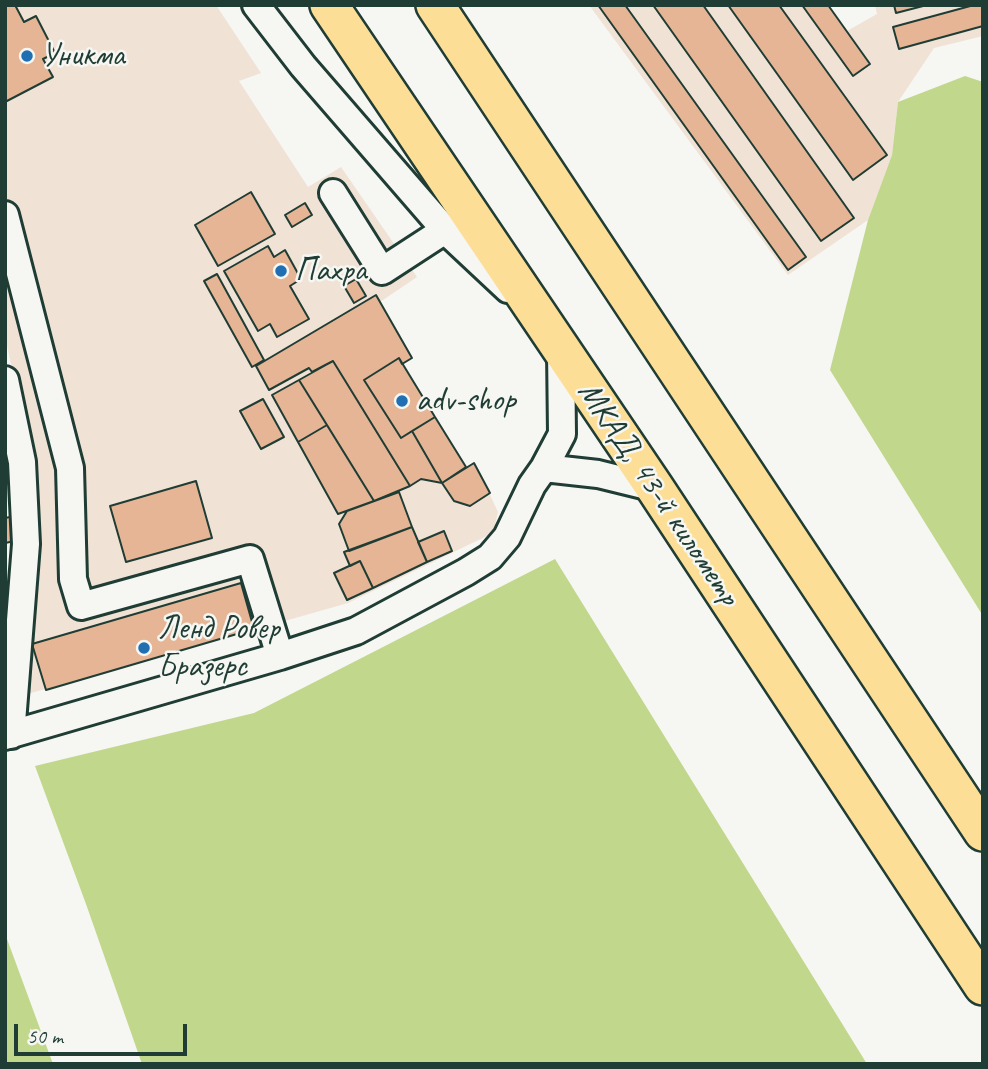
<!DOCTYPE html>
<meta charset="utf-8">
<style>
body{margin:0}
#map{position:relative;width:988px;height:1069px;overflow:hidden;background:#f6f6f2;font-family:Caveat,sans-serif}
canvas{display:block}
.frame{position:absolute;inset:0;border:7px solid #1f3d34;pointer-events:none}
.scale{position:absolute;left:14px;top:1024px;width:173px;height:32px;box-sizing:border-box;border:4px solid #1f3d34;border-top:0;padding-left:9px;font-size:21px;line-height:24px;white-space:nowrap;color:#1f3d34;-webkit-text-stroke:5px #f6f6f2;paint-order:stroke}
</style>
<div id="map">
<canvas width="988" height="1069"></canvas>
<div class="frame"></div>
<div class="scale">50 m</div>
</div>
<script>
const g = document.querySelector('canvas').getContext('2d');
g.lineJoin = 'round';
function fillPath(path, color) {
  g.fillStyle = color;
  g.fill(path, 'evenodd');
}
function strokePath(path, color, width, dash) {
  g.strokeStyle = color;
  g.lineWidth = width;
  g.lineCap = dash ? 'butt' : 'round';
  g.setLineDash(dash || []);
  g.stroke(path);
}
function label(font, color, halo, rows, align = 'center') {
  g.font = font + ' Caveat,sans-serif';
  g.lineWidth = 5;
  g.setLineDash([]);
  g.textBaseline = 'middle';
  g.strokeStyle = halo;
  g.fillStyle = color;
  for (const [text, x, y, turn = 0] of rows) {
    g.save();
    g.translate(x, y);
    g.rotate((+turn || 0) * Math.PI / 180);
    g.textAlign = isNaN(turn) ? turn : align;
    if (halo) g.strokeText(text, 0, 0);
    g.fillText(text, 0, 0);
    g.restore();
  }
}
const built = new Path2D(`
 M5 5H216L261 73 239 81 308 187 341 167 417 277 380 302 412 358 403 365 466 467 474 463 481 476 498 512 493 533 348 603 24 695 31 464 5 335Z
 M589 5H828L847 31 877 14 875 5H983V36L934 48 898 102 892 155 868 220 788 275Z`);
const green = new Path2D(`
 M965 76 983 82V616L830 370 868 220 892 155 898 102Z
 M555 559 867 1064H142L86 904 35 766 254 713Z
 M5 935 7 939 53 1064H5Z`);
const building = new Path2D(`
 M5 5H15L24 22 36 16 55 53 43 59 53 77 5 102Z
 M598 5H625L806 257 788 270Z
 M653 5H703L854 218 821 241Z
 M728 5H779L887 155 853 180Z
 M802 5H828L870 64 853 76Z
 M894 5H927L896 13Z
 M974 5H983V26L899 49 893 27Z
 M251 192 275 234 218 266 195 225Z
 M305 203 312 215 292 227 285 215Z
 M268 246 274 257 285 250 301 279 290 286 309 319 277 337 270 324 258 331 224 271Z
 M217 274 264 360 252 367 204 281Z
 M356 279 366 296 354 303 344 286Z
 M376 295 412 358 402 364 399 358 364 380 401 438 412 431 442 483 421 479 410 486 333 361 312 372 309 368 269 390 256 366Z
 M399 358 435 417 401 438 364 380Z
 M333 361 410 486 374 501 299 380Z
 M299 380 327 425 298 442 272 395Z
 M263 399 284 437 261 449 240 411Z
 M435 417 466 467 442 483 412 431Z
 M327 425 374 501 338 514 298 442Z
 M474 463 490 493 470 506 454 501 442 483Z
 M196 481 212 538 126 562 110 506Z
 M399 492 412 527 349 551 339 524 347 511Z
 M10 517 15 541 5 543V518Z
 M412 527 427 562 373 588 360 561 350 566 344 552Z
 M444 531 452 551 427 562 418 542Z
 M360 561 373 588 347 600 334 573Z
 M241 583 254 629 46 690 32 644Z`);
const minor = new Path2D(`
 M256 5 303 66 445 230 508 289
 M333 193 382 271 445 230
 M5 215 70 468 73 579 81 606 250 559 280 656
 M561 350 562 434 544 468 598 474 655 488
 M5 380 22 462 26 544 11 735
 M5 736 280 656 356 631 466 572 490 557 507 537 532 485 544 468`);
const highway = new Path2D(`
 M329 5 655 488 983 986
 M435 5 983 832`);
const markers = [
 [27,56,7,"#1f6fb2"],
 [281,271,7,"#1f6fb2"],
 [402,401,7,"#1f6fb2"],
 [144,648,7,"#1f6fb2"]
];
const poiNames = [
 ["Уникма",41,56],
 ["Пахра",295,271],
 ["adv-shop",416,401],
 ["Ленд Ровер",158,629],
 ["Бразерс",158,667]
];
const streetNames = [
 ["МКАД, 43-й километр",658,494,56]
];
fillPath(built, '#f1e2d6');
fillPath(green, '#c1d78c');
fillPath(building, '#e5b596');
strokePath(building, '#1f3d34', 2);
strokePath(minor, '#1f3d34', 32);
strokePath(highway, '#1f3d34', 42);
strokePath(minor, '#f6f6f2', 26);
strokePath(highway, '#fdde96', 37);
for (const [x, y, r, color] of markers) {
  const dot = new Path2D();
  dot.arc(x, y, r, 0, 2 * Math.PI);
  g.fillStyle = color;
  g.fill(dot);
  strokePath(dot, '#f6f6f2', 2.5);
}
label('33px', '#1f3d34', '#f6f6f2', poiNames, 'left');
label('33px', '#1f3d34', '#f6f6f2', streetNames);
</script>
